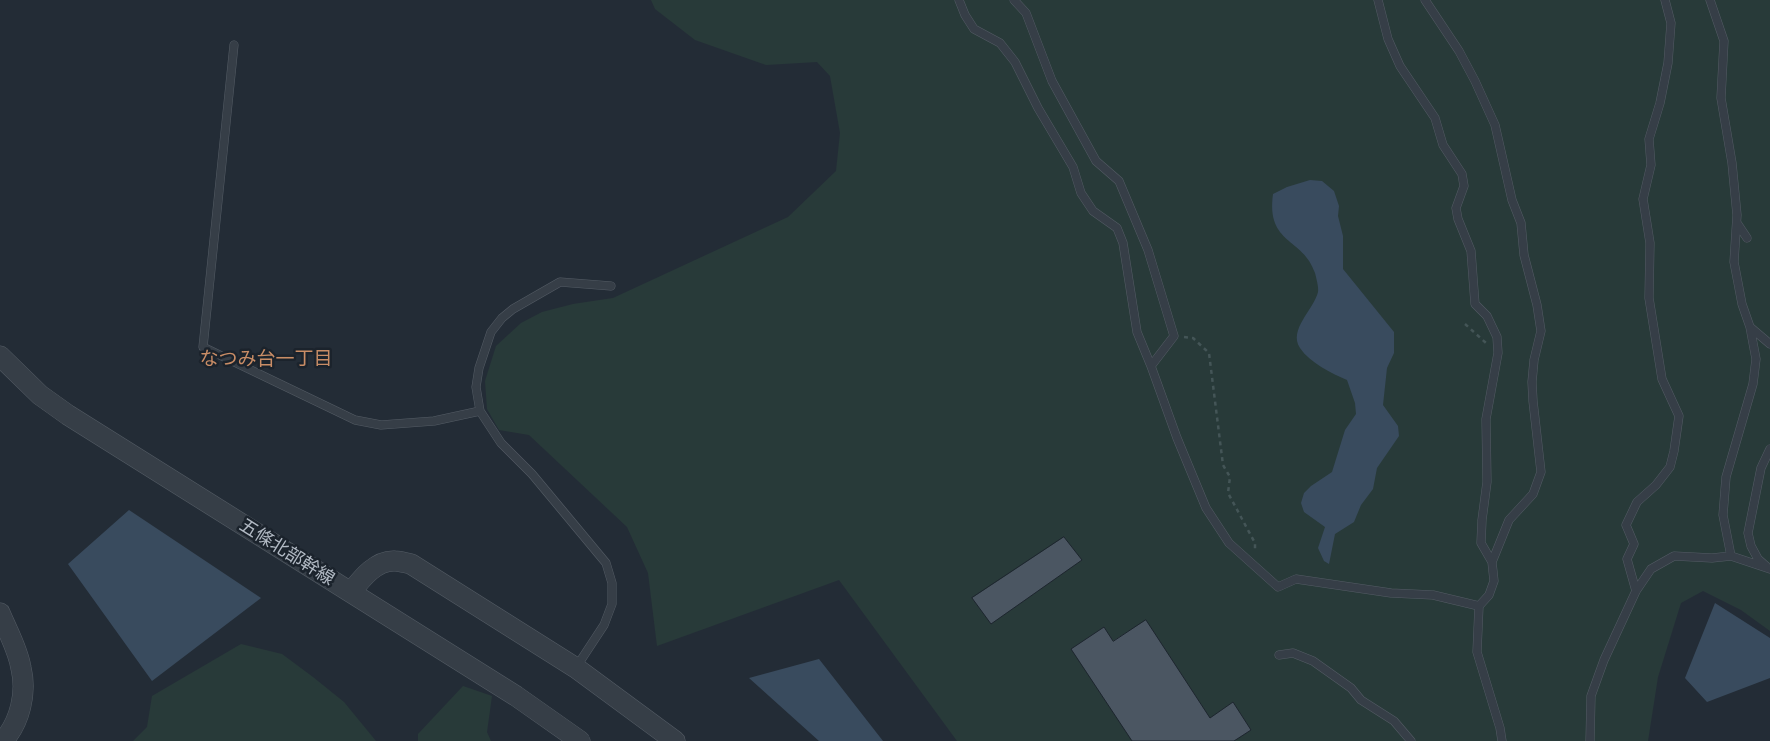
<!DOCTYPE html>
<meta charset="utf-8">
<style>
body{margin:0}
canvas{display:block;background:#232c36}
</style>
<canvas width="1770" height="741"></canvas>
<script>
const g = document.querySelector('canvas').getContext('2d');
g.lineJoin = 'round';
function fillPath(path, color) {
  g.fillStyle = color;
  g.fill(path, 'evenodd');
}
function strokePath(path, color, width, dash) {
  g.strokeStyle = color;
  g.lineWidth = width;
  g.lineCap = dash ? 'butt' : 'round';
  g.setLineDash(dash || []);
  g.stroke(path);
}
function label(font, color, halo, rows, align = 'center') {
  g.font = font + ' "Asap Condensed","Noto Sans JP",sans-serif';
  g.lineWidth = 5;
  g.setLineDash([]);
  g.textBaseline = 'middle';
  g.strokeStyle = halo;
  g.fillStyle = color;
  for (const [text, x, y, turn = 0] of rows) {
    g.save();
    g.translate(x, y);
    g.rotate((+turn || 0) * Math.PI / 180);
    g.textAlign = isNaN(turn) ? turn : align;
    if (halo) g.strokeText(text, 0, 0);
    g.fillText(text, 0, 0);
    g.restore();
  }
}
const green = new Path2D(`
 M651 0H1770V631L1741 610 1703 591 1681 603 1658 677 1648 741H957L839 580 657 646 648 573 627 527 529 435 499 430 487 409 485 381 496 346 521 323 542 312 573 304 613 298 788 217 836 171 840 133 830 76 817 62 766 65 695 40 655 9Z
 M241 644 282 654 313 677 344 702 376 741H133L147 727 152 696Z
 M463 686 492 696 487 732 491 741H418V734Z`);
const water = new Path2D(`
 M1310 180 1322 181 1334 191 1339 206 1338 216 1343 236V269L1394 332V353L1387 368 1383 405 1398 426 1399 436 1377 468 1373 489 1361 505 1354 522 1335 534 1329 564 1324 561 1318 548 1325 527 1304 512 1301 503 1304 493 1311 486 1332 472 1345 430 1356 414 1355 403 1347 380C1331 373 1310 363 1300 348 1288 330 1314 309 1318 292 1319 288 1316 277 1315 273 1303 237 1266 245 1273 194L1287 187Z
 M129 510 261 598 152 681 68 564Z
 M1715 603 1770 638V678L1707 702 1685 678Z
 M819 659 883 741H819L749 678Z`);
const building = new Path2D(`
 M1064 537 1082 560 991 624 972 598Z
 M1146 620 1210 718 1233 702 1251 730 1234 741H1132L1071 649 1104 627 1113 641Z`);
const path = new Path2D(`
 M1465 324 1486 343
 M1184 337 1193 338 1209 353 1223 465 1230 477 1228 493 1255 543V552`);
const service = new Path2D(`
 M959 0 965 15 974 29 1000 43 1015 62 1038 108 1073 167 1081 193 1093 211 1117 228 1123 243 1137 332 1151 366
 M1014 0 1026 13 1052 81 1096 161 1119 181 1148 250 1174 336 1151 366 1177 438 1206 508 1229 543 1278 587 1296 579 1391 593 1433 595 1479 606 1477 652 1500 728 1502 741
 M1378 0 1388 39 1400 66 1435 118 1443 145 1462 174 1464 186 1456 208 1458 219 1471 251 1475 304 1487 316 1497 337 1498 353 1486 419 1487 482 1482 520 1481 543 1492 562
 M1425 0 1459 51 1475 81 1495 125 1512 200 1521 223 1524 255 1537 305 1541 331 1534 360 1532 382 1533 401 1541 472 1533 494 1509 520 1492 562 1494 581 1489 595 1479 606
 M1710 0 1724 41 1721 98 1732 163 1737 215 1734 262 1742 304 1750 327 1756 359 1753 384 1726 477 1723 515 1731 556
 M234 45 203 347 355 420 381 425 434 421 480 411
 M1737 223 1747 238
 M1750 327 1770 344
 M1766 566 1758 559 1751 546 1748 533 1761 468 1770 449
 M1636 591 1627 559 1634 544 1626 525 1637 502 1656 485 1670 467 1674 451 1679 416 1662 379 1649 298 1650 243 1643 199 1651 165 1649 139 1660 103 1668 63 1671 23 1665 0
 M1279 655 1293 653 1313 661 1351 688 1361 700 1394 721 1411 741
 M577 666 604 625 612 604V583L606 563 532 474 501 443 480 411 476 387 479 368 491 332 502 318 513 309 560 282 611 286
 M1590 741 1591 696 1604 660 1636 591 1651 569 1674 556 1712 558 1731 556 1770 569`);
const tertiary = new Path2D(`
 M0 356 40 395 68 415 516 696 580 741
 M351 592C362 578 376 560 395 561 400 561 406 563 411 564L576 668 675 741
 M0 613C7 630 18 649 21 668 27 693 20 722 3 741`);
const streetNames = [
 ["五條北部幹線",287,552,32]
];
const neighbourhoodNames = [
 ["なつみ台一丁目",266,359]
];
fillPath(green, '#283a39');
fillPath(water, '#394b5e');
fillPath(building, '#4b5662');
strokePath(building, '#1d252e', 1);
strokePath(service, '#545c65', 9);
strokePath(tertiary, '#545c65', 21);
strokePath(path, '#445557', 2.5, [4, 4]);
strokePath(service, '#363e47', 8);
strokePath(tertiary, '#363e47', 20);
label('18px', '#b1b9c3', '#1b232c', streetNames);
label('19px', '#c98d66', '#1b232c', neighbourhoodNames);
</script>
